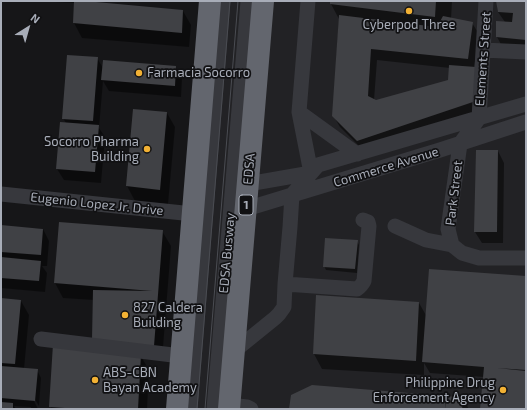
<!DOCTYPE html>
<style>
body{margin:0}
#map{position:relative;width:527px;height:410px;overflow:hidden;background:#161618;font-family:"Exo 2",sans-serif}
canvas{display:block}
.frame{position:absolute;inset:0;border:2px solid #a8adb8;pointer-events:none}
.north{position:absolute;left:8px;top:8px;width:40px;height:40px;-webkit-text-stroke:3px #111113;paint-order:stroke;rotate:37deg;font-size:11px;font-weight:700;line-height:16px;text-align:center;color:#a8adb8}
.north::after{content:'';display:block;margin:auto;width:14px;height:18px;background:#a8adb8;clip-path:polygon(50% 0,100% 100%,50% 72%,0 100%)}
</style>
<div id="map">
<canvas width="527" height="410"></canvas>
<div class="frame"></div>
<div class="north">N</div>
</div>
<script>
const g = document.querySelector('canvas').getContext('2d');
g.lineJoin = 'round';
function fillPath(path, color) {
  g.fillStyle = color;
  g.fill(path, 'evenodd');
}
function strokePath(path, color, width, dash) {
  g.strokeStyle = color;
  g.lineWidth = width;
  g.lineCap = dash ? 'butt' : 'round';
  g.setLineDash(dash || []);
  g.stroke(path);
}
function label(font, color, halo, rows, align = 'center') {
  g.font = font + ' "Exo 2",sans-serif';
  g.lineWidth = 3.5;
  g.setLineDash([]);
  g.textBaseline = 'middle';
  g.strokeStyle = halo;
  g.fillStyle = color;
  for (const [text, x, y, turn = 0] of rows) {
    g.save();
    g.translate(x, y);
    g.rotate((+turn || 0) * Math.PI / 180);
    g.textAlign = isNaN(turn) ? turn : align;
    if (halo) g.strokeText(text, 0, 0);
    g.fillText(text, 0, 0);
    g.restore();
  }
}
const built = new Path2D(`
 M226 1H526V409H193Z`);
const shadow = new Path2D(`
 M36 1H78L183 11 191 25 189 47 82 38 74 23 75 3Z
 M331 1H452L451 19 472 23 479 34 474 68 479 114 364 151 340 127 333 115 339 19 331 4ZM377 60 450 68 449 81 376 101 374 100Z
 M497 1H526V51L503 48 497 37 505 22 498 12Z
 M97 58 103 68 175 67 182 78 181 97 109 91 103 81 99 128 105 137 101 183 64 180 57 169 66 123 63 118Z
 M167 113 175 127 168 204 135 201 127 186Z
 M498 151 504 163 503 243H482L475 232Z
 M1 226 43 229 49 241 47 266H42L47 273 45 292 1 288Z
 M162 231 171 246 162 360 142 358 149 370 147 409H52L50 406 100 350 94 300 63 298 55 283Z
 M357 241 359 245 357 273 326 270 324 266Z
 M526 277V409H481L484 377 430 373 424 363V375L322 369 314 354 317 296 419 303 427 317Z
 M1 299 21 301 29 315 24 369 37 370 41 378 39 406 33 396 32 397 38 409H31V407L14 406 16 409H1Z
 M445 397 447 401 463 399 469 409H290Z`);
const building = new Path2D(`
 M74 1H85L183 10 182 33 73 23Z
 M330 1H436L435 17 330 4Z
 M496 1H526V40L496 37V21L512 22 513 13 498 12Z
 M339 15 437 27 443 16 473 22 468 59 371 49 368 96 376 100 448 80 449 65 476 67 473 102 357 141 332 116Z
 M67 55 98 57 93 121 62 119Z
 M103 60 176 66 175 86 101 80Z
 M133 109 167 112 160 190 126 186Z
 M60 122 99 125 95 172 56 169Z
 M476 150H498L497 232H474Z
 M59 222 163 230 154 346 92 339 93 290 152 291 54 283Z
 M1 225 43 229 41 255 1 252Z
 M325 238 358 240 355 269 323 267Z
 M1 257 41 261 39 281 1 278Z
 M429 269 526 276V370L497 368 526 371V409H480L484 367 422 362Z
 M316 295 419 302 416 361 313 354Z
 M1 298 21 300 15 364 1 363Z
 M53 344 141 354 138 409H80L49 407Z
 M1 366 38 369 35 401 1 398Z
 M312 385 446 396 445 409H289L291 395Z
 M447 396 464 398 462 409H445Z
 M1 402 13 403V409H1Z`);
const minor = new Path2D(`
 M308 1 299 112 311 173
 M486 1 479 118 460 144 448 229 452 245 462 253 479 258H526
 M483 50 526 52
 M299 112 357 154
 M248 184 311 173
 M1 194 193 214
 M246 209 440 150 526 122
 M395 226 426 240 452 245
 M285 284 357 289C360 287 362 285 364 281L369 226 368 222 363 220
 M41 339 181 356
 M233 352 275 318 279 314 284 307 285 284 290 227 292 195 311 173 318 165 526 104
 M229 405 247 407 251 409
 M190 409 223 1
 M214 409 248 1`);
const highway = new Path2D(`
 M177 409 210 1
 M229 409 263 1`);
const tram = new Path2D(`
 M197 409 230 1
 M205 409 238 1`);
const markers = [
 [409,11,4,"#f2b134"],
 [139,73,4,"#f2b134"],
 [147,149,4,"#f2b134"],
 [125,315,4,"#f2b134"],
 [95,380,4,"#f2b134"],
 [503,390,4,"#f2b134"]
];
const shields = [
 [246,205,14]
];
const shieldNames = [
 ["1",246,205]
];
const poiNames = [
 ["Cyberpod Three",409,25,"center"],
 ["Farmacia Socorro",147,73],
 ["Socorro Pharma",139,142,"right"],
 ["Building",139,157,"right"],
 ["827 Caldera",133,308],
 ["Building",133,323],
 ["ABS-CBN",103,373],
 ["Bayan Academy",103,388],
 ["Philippine Drug",495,383,"right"],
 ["Enforcement Agency",495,398,"right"]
];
const streetNames = [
 ["Elements Street",483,59,-86],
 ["Commerce Avenue",386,167,-17],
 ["EDSA",249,169,-85],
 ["Park Street",454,193,-83],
 ["Eugenio Lopez Jr. Drive",97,204,6],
 ["EDSA Busway",227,253,-85]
];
fillPath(built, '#222225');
fillPath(shadow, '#0007');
fillPath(building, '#404145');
strokePath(minor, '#37383d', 15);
strokePath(highway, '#63666e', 22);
strokePath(tram, '#4a4c52', 1);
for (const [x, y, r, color] of markers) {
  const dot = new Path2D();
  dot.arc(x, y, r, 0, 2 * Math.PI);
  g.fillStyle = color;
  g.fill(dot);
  strokePath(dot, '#111113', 1.5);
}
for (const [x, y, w] of shields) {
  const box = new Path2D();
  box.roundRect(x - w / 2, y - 10, w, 20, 3);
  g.fillStyle = '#111113';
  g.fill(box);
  strokePath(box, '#a8adb8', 1);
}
label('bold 12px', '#a8adb8', null, shieldNames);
label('13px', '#a8adb8', '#111113', poiNames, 'left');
label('13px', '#a8adb8', '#111113', streetNames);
</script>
